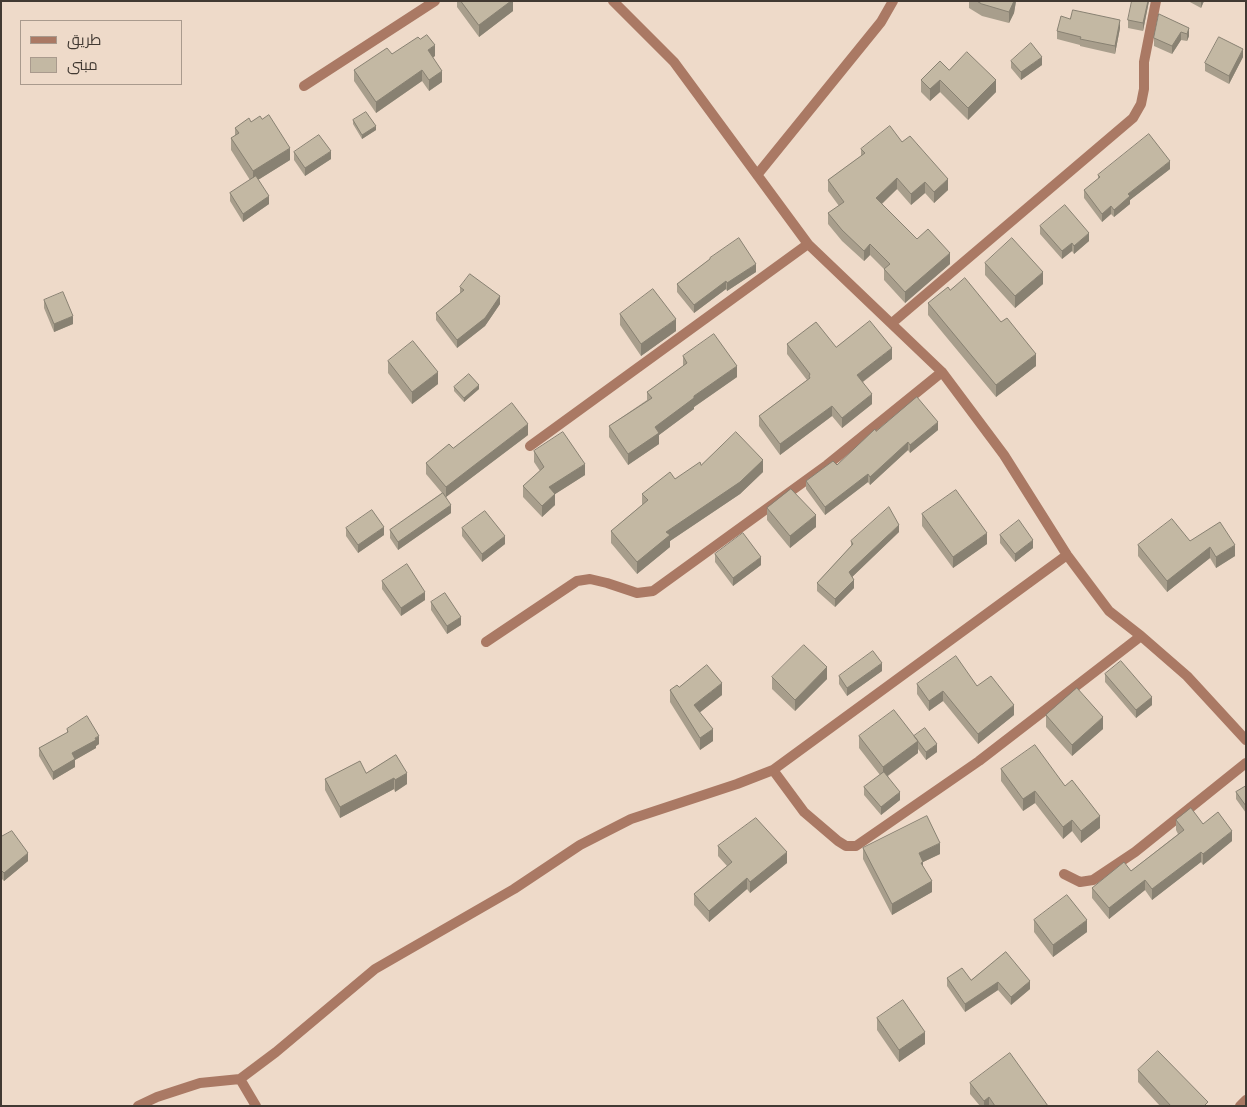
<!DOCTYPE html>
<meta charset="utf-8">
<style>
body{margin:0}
#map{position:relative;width:1247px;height:1107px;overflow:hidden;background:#eedac9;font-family:"Fira Sans Condensed",Cairo,sans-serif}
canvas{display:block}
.frame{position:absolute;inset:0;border:2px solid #413932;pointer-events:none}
.legend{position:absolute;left:20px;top:20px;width:162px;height:65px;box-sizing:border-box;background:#eedac9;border:1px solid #a99a8d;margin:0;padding:6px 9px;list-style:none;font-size:15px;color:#413932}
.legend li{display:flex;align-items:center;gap:10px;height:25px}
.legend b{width:25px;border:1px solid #a99a8d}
</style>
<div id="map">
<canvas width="1247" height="1107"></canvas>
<div class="frame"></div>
<ul class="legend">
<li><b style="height:6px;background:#aa7964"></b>طريق</li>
<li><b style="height:14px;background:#c3b8a3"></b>مبنى</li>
</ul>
</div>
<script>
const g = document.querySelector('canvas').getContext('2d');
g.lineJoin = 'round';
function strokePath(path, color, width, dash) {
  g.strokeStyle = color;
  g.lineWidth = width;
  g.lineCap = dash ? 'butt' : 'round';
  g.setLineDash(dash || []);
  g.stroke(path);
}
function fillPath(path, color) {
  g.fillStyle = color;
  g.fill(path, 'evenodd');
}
const minor = new Path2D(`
 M613 1 674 62 808 244 942 372 1004 455 1067 555 1109 611 1141 636 1187 676 1246 740
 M304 86 435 1
 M757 175 881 22 893 1
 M892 323 1133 118 1141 104 1144 89V62L1156 1
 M530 446 808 244
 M486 642 577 581 590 579 607 583 637 593 653 591 827 465 942 372
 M773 770 804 812 838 841 846 846H856L979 761 1141 636
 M1064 874 1080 882 1093 880 1135 852 1246 763
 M240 1079 276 1052 375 969 514 889 580 845 631 819 737 784 773 770 1067 555
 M138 1106 157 1097 200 1083 240 1079 256 1106
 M1240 1106 1246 1100`);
const wall = new Path2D(`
 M457 1H513V11L479 37 457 7Z
 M969 1H1016L1014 13 1009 23 982 16 969 8Z
 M1149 1 1143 31 1128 28V20Z
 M1188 1H1204L1201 8Z
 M1120 28 1115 54 1080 46V45L1057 39V31Z
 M1189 28V36L1187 41 1181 40 1172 54 1154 46V38Z
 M392 54 435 56 433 57 442 82 429 91 422 81 376 113 354 81V70Z
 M1243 57 1229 84 1205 71V63Z
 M1011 61 1042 65 1021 80 1011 68Z
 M949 70 996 92 968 120 940 92 930 101 921 92V80Z
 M353 120 376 130 362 139 353 124Z
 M251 122 290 160 258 180 269 204 243 222 230 201V193L250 180 231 150V138L235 136V128Z
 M902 142 948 190 934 203 925 193 911 205 897 189 882 204 917 239 950 264 905 303 884 280V269L870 255 864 261 842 241 828 224V213L839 206 828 191V180L861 156V149Z
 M294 152 331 159 305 176 294 160Z
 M1170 169 1130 200V204L1114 217 1111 214 1102 222 1084 198V190L1098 179V175Z
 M1040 226 1089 241 1074 254 1072 251 1062 259 1040 234Z
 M710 258 756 272 727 291 726 289 694 313 677 292V284L710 259Z
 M985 263 1043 284 1015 308 985 275Z
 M460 287 500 304 485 326 457 348 436 320V313L460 293Z
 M950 290 1036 366 996 397 928 315V303Z
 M44 300 73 324 54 332 44 308Z
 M620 314 676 331 641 356 620 325Z
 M787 344 836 347 892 359 863 382 872 404 842 428 832 416 780 455 759 426V416L807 380 787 354Z
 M683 356 737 377 694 407V409L659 435V444L628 465 609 437V426L647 400V392L683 366Z
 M388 361 438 384 412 404 388 373Z
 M454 387 479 389 464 402 454 391Z
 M938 430 910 453 908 450 870 485 868 482 825 515 806 489V481L837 465 876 431Z
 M528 435 446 497 451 513 398 550 390 538V530L442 493 426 474V463L453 448Z
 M534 451 585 475 555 494V505L542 517 523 497V486L540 471 534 462Z
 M701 465 763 472 740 494 670 541V547L637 574 611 543V531L642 505V494L675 479Z
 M767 508 816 527 790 548 767 520Z
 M922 514 987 544 953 568 922 526Z
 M346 528 384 535 358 553 346 536Z
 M462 528 505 544 482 562 462 536Z
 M899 532 852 577 854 588 835 607 817 591V583L851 546V541Z
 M1000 535 1033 548 1015 562 1000 543Z
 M1190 541 1235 556 1216 568 1210 558 1167 592 1138 556V545Z
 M715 554 761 565 733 586 715 562Z
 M382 581 425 600 401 616 382 589Z
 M431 602 461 625 447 634 431 610Z
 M882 671 847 696 839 684V676Z
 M1105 674 1152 705 1136 718 1105 682Z
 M772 677 827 679 795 711 772 689Z
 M917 684 977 686 1014 715 978 744 943 701 929 711 917 694Z
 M679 687 722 695 699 713 713 741 700 750 670 702V690Z
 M1046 715 1103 729 1072 756 1046 727Z
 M67 729 99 744 96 746V748L75 760V767L53 780 39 756V748L67 733Z
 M859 736H914L937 752 926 760 918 749V753L888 776 900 800 881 815 864 795V787L880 775 859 748Z
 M396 755 407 784 395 792 394 789 340 818 325 790V779L366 773Z
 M1001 769 1065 786 1100 828 1081 843 1072 831 1063 839 1035 803 1023 811 1001 781Z
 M1246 786V813L1236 799V792Z
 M1176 820 1203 824 1232 841 1203 865 1201 862 1152 900 1145 890 1109 919 1092 898V888L1131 871 1178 834 1176 830Z
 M1 837 28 861 4 881 1 878Z
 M718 846 787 863 750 893 747 889 709 922 694 905V894L727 866 718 856Z
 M863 848 940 854 923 862V866L932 892 892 915 863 859Z
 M1034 920 1087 932 1053 957 1034 932Z
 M1006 952 1030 989 1011 1005 998 990 965 1012 947 986V978L971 980Z
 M877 1018 925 1044 899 1062 877 1030Z
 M1138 1070 1208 1106H1160L1138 1082Z
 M970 1083 1048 1106H980L970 1094Z`);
const shadedWall = new Path2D(`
 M511 1H513V11L479 37V25Z
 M1014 1H1016L1014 13 1009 23V12Z
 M1148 1H1149L1143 31V23Z
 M1201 1H1204L1201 8Z
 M1120 20V28L1115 54V46Z
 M1189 28V36L1187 41V34Z
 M1181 32V40L1172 54V46Z
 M435 45V56L428 61V50Z
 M1243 49V57L1229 84V76Z
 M1042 57V65L1021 80V72Z
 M422 70V81L376 113V102Z
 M442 71V82L429 91V80Z
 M940 80V92L930 101V89Z
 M996 80V92L968 120V108Z
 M376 126V130L362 139V135Z
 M290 148V160L253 183V171Z
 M331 151V159L305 176V168Z
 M1170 161V169L1130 200V204L1114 217V210L1128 194Z
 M897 178V189L876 209V198Z
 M948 179V190L934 203V192Z
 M925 182V193L911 205V194Z
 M269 196V204L243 222V214Z
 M1111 206V214L1102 222V214Z
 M1089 233V241L1074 254V246Z
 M1072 243V251L1062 259V251Z
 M870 244V255L864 261V251Z
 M950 253V264L905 303V292Z
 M756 264V272L727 291V283Z
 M1043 272V284L1015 308V296Z
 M726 281V289L694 313V305Z
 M500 296V304L485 326 457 348V340Z
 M73 316V324L54 332V324Z
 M676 319V331L641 356V344Z
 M892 348V359L857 386V375Z
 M1036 354V366L996 397V385Z
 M737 366V377L694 407V409L659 435V444L628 465V454L655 427 694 396Z
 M438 372V384L412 404V392Z
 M479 385V389L464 402V398Z
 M872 394V404L842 428V418Z
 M832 406V416L780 455V444Z
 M938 422V430L910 453V445Z
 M528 424V435L446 497V487Z
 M908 442V450L870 485V477Z
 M763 460V472L740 494 670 541V547L637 574V562L666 532Z
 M585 464V475L549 498V487Z
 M868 474V482L825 515V507Z
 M555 494V505L542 517V506Z
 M451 505V513L398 550V542Z
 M816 515V527L790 548V536Z
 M899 525V532L849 580V572Z
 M384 527V535L358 553V545Z
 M987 533V544L953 568V557Z
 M505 536V544L482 562V554Z
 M1033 540V548L1015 562V554Z
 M1235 545V556L1216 568V557Z
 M1210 547V558L1167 592V581Z
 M761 557V565L733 586V578Z
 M854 580V588L835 607V599Z
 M425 592V600L401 616V608Z
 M461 617V625L447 634V626Z
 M882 663V671L847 696V688Z
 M827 667V679L795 711V700Z
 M722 683V695L694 717V705Z
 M943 691V701L929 711V701Z
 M1152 697V705L1136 718V710Z
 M1014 705V715L978 744V734Z
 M1103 717V729L1072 756V745Z
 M713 729V741L700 750V738Z
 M99 736V744L96 746V748L75 760V767L53 780V772L72 753Z
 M918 741V753L883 779V767Z
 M937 744V752L926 760V752Z
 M407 773V784L395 792V780Z
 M394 778V789L340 818V807Z
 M1035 791V803L1023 811V799Z
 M900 792V800L881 815V807Z
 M1100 816V828L1081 843V831Z
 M1072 820V831L1063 839V827Z
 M1232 831V841L1203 865V854Z
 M940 843V854L923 862V873L919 853Z
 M787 852V863L750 893V882Z
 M1201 852V862L1152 900V889Z
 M28 853V861L4 881V873Z
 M747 878V889L709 922V911Z
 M1145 880V890L1109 919V908Z
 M932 881V892L892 915V904Z
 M1087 920V932L1053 957V945Z
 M1030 981V989L1011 1005V997Z
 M998 982V990L965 1012V1004Z
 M925 1032V1044L899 1062V1050Z
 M989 1097V1106H984V1101Z`);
const building = new Path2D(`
 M461 1H511L479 25Z
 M977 1H1014L1009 12 982 4Z
 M1132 1H1148L1143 23 1128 20Z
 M1073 10 1120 20 1115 46 1080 39 1081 37 1057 31 1061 16 1070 19Z
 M1159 14 1189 28 1187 34 1181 32 1172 46 1154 38Z
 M427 35 435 45 428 50 442 71 429 80 422 70 376 102 354 70 387 48 392 54 418 37 420 39Z
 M1219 37 1243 49 1229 76 1205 63Z
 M1031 43 1042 57 1021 72 1011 61Z
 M967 52 996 80 968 108 940 80 930 89 921 80 940 61 949 70Z
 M366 112 376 126 362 135 353 120Z
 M269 115 290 148 253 171 231 138 239 133 235 128 249 118 251 122 260 116 262 119Z
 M890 126 902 142 910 136 948 179 934 192 925 182 911 194 897 178 876 198 917 239 928 229 950 253 905 292 884 269 890 264 870 244 864 251 842 230 828 213 844 202 828 180 865 153 861 149Z
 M1149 134 1170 161 1128 194 1130 196 1114 210 1111 206 1102 214 1084 190 1100 177 1098 175Z
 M319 135 331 151 305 168 294 152Z
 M256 176 269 196 243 214 230 193Z
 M1065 205 1089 233 1074 246 1072 243 1062 251 1040 226Z
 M739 238 756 264 727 283 726 281 694 305 677 284 710 259V258Z
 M1012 238 1043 272 1015 296 985 263Z
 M470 274 500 296 485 318 457 340 436 313 464 290 460 287Z
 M965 278 1001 322 1007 318 1036 354 996 385 928 303 948 287 950 290Z
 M653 289 676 319 641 344 620 314Z
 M63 292 73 316 54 324 44 300Z
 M870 321 892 348 857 375 872 394 842 418 832 406 780 444 759 416 810 378 809 376 810 374 787 344 816 322 836 347Z
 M714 334 737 366 694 396V398L655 427 659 433 628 454 609 426 652 398 647 392 687 363 683 356Z
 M413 341 438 372 412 392 388 361Z
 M469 374 479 385 464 398 454 387Z
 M917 397 938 422 910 445 908 442 870 477 868 474 825 507 806 481 833 461 837 465 875 429 876 431Z
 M512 403 528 424 446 487 426 463 449 444 453 448Z
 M563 432 585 464 549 487 555 494 542 506 523 486 544 467 534 451Z
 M736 432 763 460 740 482 666 532 670 535 637 562 611 531 648 500 642 494 670 472 675 479 700 462 701 465Z
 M791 489 816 515 790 536 767 508Z
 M956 490 987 533 953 557 922 514Z
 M443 493 451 505 398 542 390 530Z
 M889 507 899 525 849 572 854 580 835 599 817 583 853 544 851 541Z
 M372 510 384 527 358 545 346 528Z
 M485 511 505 536 482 554 462 528Z
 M1172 519 1190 541 1220 522 1235 545 1216 557 1210 547 1167 581 1138 545Z
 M1019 520 1033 540 1015 554 1000 535Z
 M743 533 761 557 733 578 715 554Z
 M407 564 425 592 401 608 382 581Z
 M445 593 461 617 447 626 431 602Z
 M804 645 827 667 795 700 772 677Z
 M873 651 882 663 847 688 839 676Z
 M956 656 977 686 991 676 1014 705 978 734 943 691 929 701 917 684Z
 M1121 661 1152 697 1136 710 1105 674Z
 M707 665 722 683 694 705 713 729 700 738 670 690 677 685 679 687Z
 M1077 688 1103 717 1072 745 1046 715Z
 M894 710 918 741 883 767 859 736Z
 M87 716 99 736 95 738 96 740 72 753 75 759 53 772 39 748 68 732 67 729Z
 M925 728 937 744 926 752 914 736Z
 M1035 745 1065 786 1072 780 1100 816 1081 831 1072 820 1063 827 1035 791 1023 799 1001 769Z
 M396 755 407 773 395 780 394 778 340 807 325 779 360 761 366 773Z
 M884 772 900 792 881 807 864 787Z
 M1246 786V806L1236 792Z
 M1191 808 1203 824 1218 812 1232 831 1203 854 1201 852 1152 889 1145 880 1109 908 1092 888 1124 862 1131 871 1184 830 1176 820Z
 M927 816 940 843 919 853 923 862 921 863 932 881 892 904 863 848Z
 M756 818 787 852 750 882 747 878 709 911 694 894 732 862 718 846Z
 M12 831 28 853 4 873 1 870V837Z
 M1067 895 1087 920 1053 945 1034 920Z
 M1006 952 1030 981 1011 997 998 982 965 1004 947 978 962 968 971 980Z
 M903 1000 925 1032 899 1050 877 1018Z
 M1158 1051 1208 1102 1204 1106H1171L1138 1070Z
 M1010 1053 1048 1106H995L989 1097 984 1101 970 1083Z`);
strokePath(minor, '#aa7964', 10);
fillPath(wall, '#a89e8c');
fillPath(shadedWall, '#888172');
fillPath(building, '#c3b8a3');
strokePath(building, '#888172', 1);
</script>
